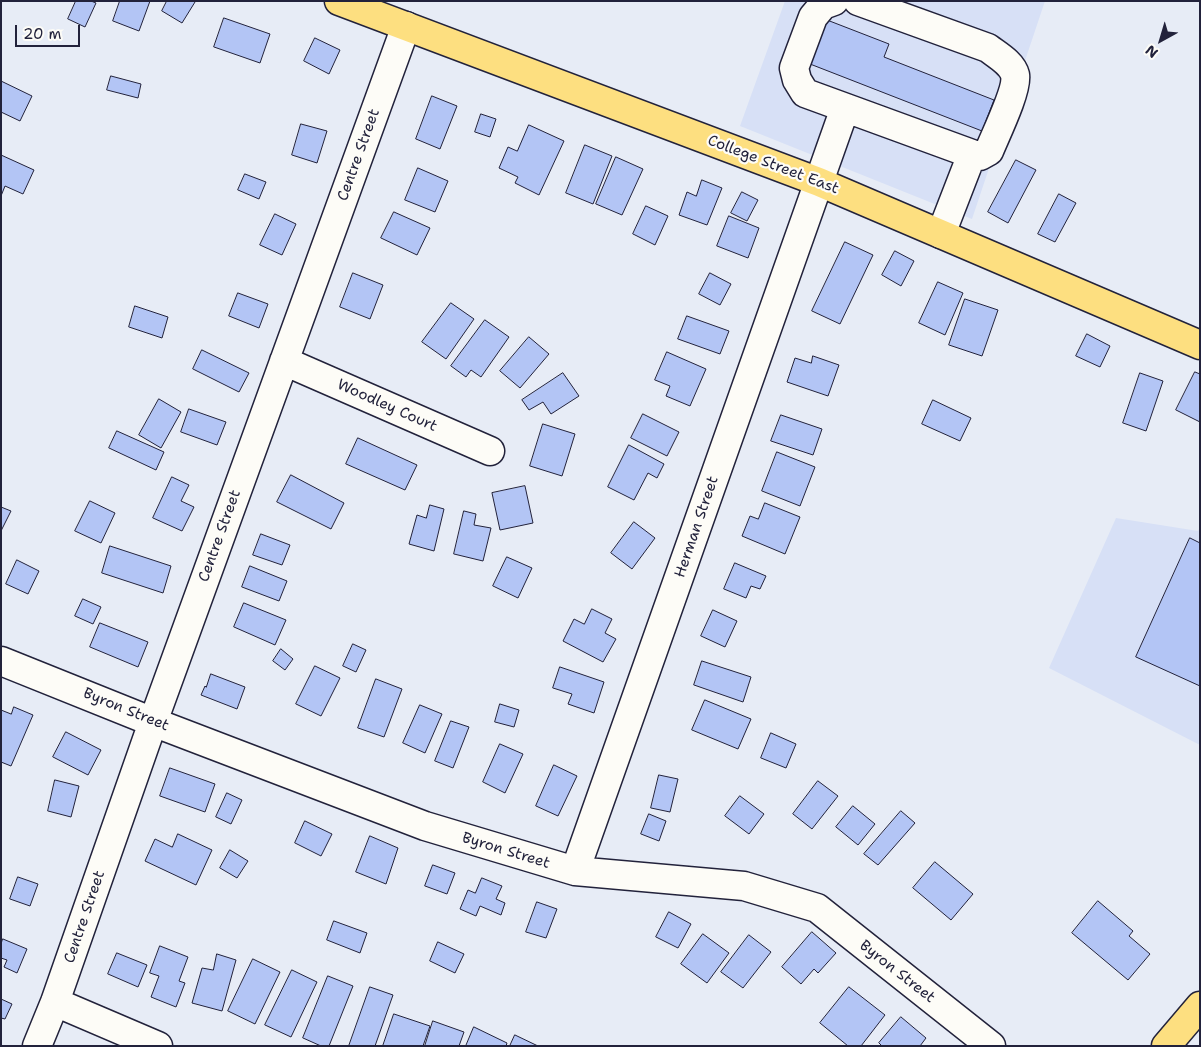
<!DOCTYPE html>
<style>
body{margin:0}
#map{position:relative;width:1201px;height:1047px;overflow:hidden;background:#e7ecf6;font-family:"Shantell Sans",sans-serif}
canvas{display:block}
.frame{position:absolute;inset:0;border:2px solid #22223b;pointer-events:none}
.north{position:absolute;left:1136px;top:15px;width:50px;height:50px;-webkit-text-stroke:4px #fdfcf7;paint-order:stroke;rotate:219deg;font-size:14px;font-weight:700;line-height:20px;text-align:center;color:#22223b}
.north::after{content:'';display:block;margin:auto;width:18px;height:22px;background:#22223b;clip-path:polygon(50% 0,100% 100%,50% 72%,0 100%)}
.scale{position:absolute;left:15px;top:25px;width:65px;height:22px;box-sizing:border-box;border:2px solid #22223b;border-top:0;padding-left:6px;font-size:15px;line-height:18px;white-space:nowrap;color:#22223b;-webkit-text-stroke:4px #fdfcf7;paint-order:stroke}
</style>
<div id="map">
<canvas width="1201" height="1047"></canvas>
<div class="frame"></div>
<div class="north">N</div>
<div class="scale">20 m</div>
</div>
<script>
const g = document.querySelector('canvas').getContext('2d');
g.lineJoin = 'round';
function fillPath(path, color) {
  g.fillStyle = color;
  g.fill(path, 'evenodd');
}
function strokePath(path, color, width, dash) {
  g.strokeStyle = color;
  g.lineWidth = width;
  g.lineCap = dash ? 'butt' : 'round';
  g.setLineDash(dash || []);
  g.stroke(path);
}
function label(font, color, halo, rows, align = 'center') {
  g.font = font + ' "Shantell Sans",sans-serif';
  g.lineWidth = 4.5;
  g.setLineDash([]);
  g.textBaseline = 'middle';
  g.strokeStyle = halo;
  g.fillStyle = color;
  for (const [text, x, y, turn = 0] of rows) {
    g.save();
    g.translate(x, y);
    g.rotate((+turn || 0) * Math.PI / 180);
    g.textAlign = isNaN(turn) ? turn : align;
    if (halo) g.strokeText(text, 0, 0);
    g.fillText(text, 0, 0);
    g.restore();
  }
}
const built = new Path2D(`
 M785 1H1045L972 219 740 126Z
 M1116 518 1198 531 1200 527V745L1049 668Z`);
const building = new Path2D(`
 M76 1H91L96 3 85 27 68 19Z
 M120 1H150L139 31 113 21Z
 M167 1H194L195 2 182 23 162 11Z
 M224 18 270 34 260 63 214 47Z
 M827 20 889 44 884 57 994 100 982 131 810 64Z
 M315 38 340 50 329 74 304 61Z
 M111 76 141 84 138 98 107 90Z
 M1 81 32 96 20 121 1 112Z
 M432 96 457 106 440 149 416 139Z
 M481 114 496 119 490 137 475 132Z
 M301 124 327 131 317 163 292 155Z
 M529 125 564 141 539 195 515 183 518 177 499 168 508 147 517 151Z
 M585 145 612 156 593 204 566 193Z
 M1 155 34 170 23 194 5 186 1 196Z
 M616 157 643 169 622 215 596 204Z
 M1016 160 1036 170 1008 223 988 212Z
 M418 168 448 181 435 212 405 200Z
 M245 174 266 182 259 199 238 190Z
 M702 180 722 188 707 225 679 215 687 192 696 196Z
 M742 192 758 200 747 221 731 213Z
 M1059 194 1076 203 1055 242 1038 234Z
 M646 206 668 216 655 245 633 234Z
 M394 212 430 228 417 255 381 238Z
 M275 214 296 224 282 255 260 245Z
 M729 216 759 228 748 258 717 246Z
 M845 242 873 255 840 324 812 311Z
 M895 251 914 261 901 286 882 275Z
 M353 273 383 285 370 319 340 307Z
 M710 273 731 284 720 305 699 294Z
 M938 282 963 293 945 335 919 323Z
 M238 293 268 304 259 328 229 316Z
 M965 299 998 310 982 356 949 345Z
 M451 303 474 319 446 359 422 342Z
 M135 306 168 317 162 338 129 327Z
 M687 316 729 331 720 354 678 339Z
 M485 320 509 337 481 377 471 370 466 377 451 366Z
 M1087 334 1110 346 1100 367 1076 356Z
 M529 337 549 354 520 388 500 371Z
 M202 350 249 373 239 392 193 369Z
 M667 352 706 369 690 406 666 396 670 386 655 380Z
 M813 356 839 365 828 396 787 382 795 358 811 363Z
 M1195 372 1200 374V422L1176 410Z
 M563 373 579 396 551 414 543 402 529 410 522 400Z
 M1140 373 1163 381 1146 431 1123 423Z
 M159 399 181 412 161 448 139 435Z
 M933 400 971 418 960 441 922 424Z
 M189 409 226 422 217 445 181 432Z
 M643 414 679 432 667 456 631 438Z
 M781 415 822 429 813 455 771 441Z
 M543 424 575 434 562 476 530 466Z
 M117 431 164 452 156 470 109 448Z
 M358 438 417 465 405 490 346 464Z
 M629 445 664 464 657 478 648 473 634 500 608 487Z
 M777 452 815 467 800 506 762 491Z
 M291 475 344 503 331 529 277 502Z
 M172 477 189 485 181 501 194 507 182 531 153 518Z
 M525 486 533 523 500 530 492 493Z
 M90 501 115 513 101 543 75 531Z
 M765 503 800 517 785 554 742 536 750 516 758 519Z
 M430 505 444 509 434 551 409 544 417 515 426 518Z
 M1 507 11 511 1 531Z
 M464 511 476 514 474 525 491 528 483 561 454 554Z
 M634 522 655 538 632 569 611 553Z
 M261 534 290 545 282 565 253 555Z
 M1190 538 1200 543V686L1136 657Z
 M110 546 171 566 163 593 102 573Z
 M507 557 532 568 518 598 493 586Z
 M17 560 39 571 28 594 6 584Z
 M735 563 766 576 760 589 751 586 746 598 724 589Z
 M250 566 287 581 279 601 242 587Z
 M83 599 101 607 93 624 75 616Z
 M244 603 286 620 275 645 234 627Z
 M592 609 612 619 605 633 616 639 603 662 563 641 574 619 584 624Z
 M713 610 737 621 725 647 701 636Z
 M100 623 148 642 138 667 90 647Z
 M353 644 366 650 356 672 343 666Z
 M281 649 293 659 285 670 273 661Z
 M702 661 751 677 743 702 694 685Z
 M315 666 340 678 321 716 296 704Z
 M560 667 604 682 594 713 568 704 572 694 553 688Z
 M211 674 245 687 237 709 201 695 205 686 206 687Z
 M376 679 402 689 384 737 358 728Z
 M705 700 751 719 738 749 692 730Z
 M500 704 519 710 514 727 495 722Z
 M420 705 442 714 425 753 403 743Z
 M14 707 33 715 11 766 1 762V710L11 714Z
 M451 721 469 727 453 768 435 761Z
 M66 732 101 750 88 775 53 757Z
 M771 733 796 744 786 768 761 758Z
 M500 744 523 754 505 793 483 782Z
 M554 765 577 776 558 816 536 806Z
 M170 768 215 784 205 812 160 796Z
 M659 775 678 779 670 812 651 808Z
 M55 780 79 786 71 817 48 811Z
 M818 781 838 796 812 829 793 814Z
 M227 793 242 800 231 824 216 817Z
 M740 796 764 814 749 834 725 816Z
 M853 806 875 824 858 845 836 827Z
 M901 811 915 823 878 865 864 854Z
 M649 814 666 821 659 841 641 834Z
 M305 821 332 834 321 856 295 843Z
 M178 834 212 850 196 885 145 861 155 839 172 847Z
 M370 836 398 848 386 884 356 872Z
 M230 850 248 861 237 878 220 868Z
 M935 862 973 894 951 920 913 888Z
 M433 865 455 873 447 894 425 886Z
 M18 877 38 884 30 906 10 899Z
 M482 878 502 886 496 899 505 903 501 915 480 906 476 916 460 909 468 890 475 893Z
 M1098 901 1133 931 1129 936 1150 954 1128 980 1072 933Z
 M537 902 557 909 546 938 526 932Z
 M669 912 691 924 678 948 656 937Z
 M334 921 367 933 360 953 327 940Z
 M812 932 836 953 818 973 814 969 801 984 782 967Z
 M703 934 729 953 707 983 681 964Z
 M749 935 771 952 743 988 721 972Z
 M3 939 27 949 17 973 4 967 7 960 1 958V944Z
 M438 942 464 954 455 973 430 961Z
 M160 946 188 957 179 981 185 983 176 1007 151 997 159 976 150 973Z
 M117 953 147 965 138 987 108 974Z
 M217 954 236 960 222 1011 192 1003 202 968 213 970Z
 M253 959 280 972 255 1024 228 1011Z
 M292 970 317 982 291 1037 265 1025Z
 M328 976 353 986 329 1046H321L303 1038Z
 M370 987 393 995 375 1046H349Z
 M849 987 885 1015 861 1046H848L820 1023Z
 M1 999 12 1004 5 1019 1 1018Z
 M394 1014 430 1026 423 1046H383Z
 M901 1017 926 1038 920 1046H882L879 1043Z
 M433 1021 464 1032 459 1046H425Z
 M474 1027 507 1043 506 1046H466Z
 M515 1035 538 1046H510Z`);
const minor = new Path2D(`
 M834 1 823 5 813 17 794 68 797 80 805 93 972 154 980 156 989 151C995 136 1018 89 1015 75 1012 63 997 55 988 48L858 1
 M941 234 972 154
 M284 361 490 451
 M1 661 153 722 425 826 575 871 744 886 817 908 991 1046
 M575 871 845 108
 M55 1002 158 1046
 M37 1046 55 1002 153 722 406 26`);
const major = new Path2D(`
 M339 1 819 182 1200 345
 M1166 1046 1200 1006`);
const streetNames = [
 ["Centre Street",359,155,-70],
 ["College Street East",773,165,21],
 ["Woodley Court",387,406,24],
 ["Herman Street",697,527,-71],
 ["Centre Street",220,536,-70],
 ["Byron Street",126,710,22],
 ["Byron Street",506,851,17],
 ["Centre Street",85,917,-71],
 ["Byron Street",897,972,38]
];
fillPath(built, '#d7e0f6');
fillPath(building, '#b3c5f5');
strokePath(building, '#22223b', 1);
strokePath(minor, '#22223b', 31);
strokePath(major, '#22223b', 31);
strokePath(minor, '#fdfcf7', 28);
strokePath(major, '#fddf80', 28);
label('15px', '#22223b', '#fdfcf7', streetNames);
</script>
